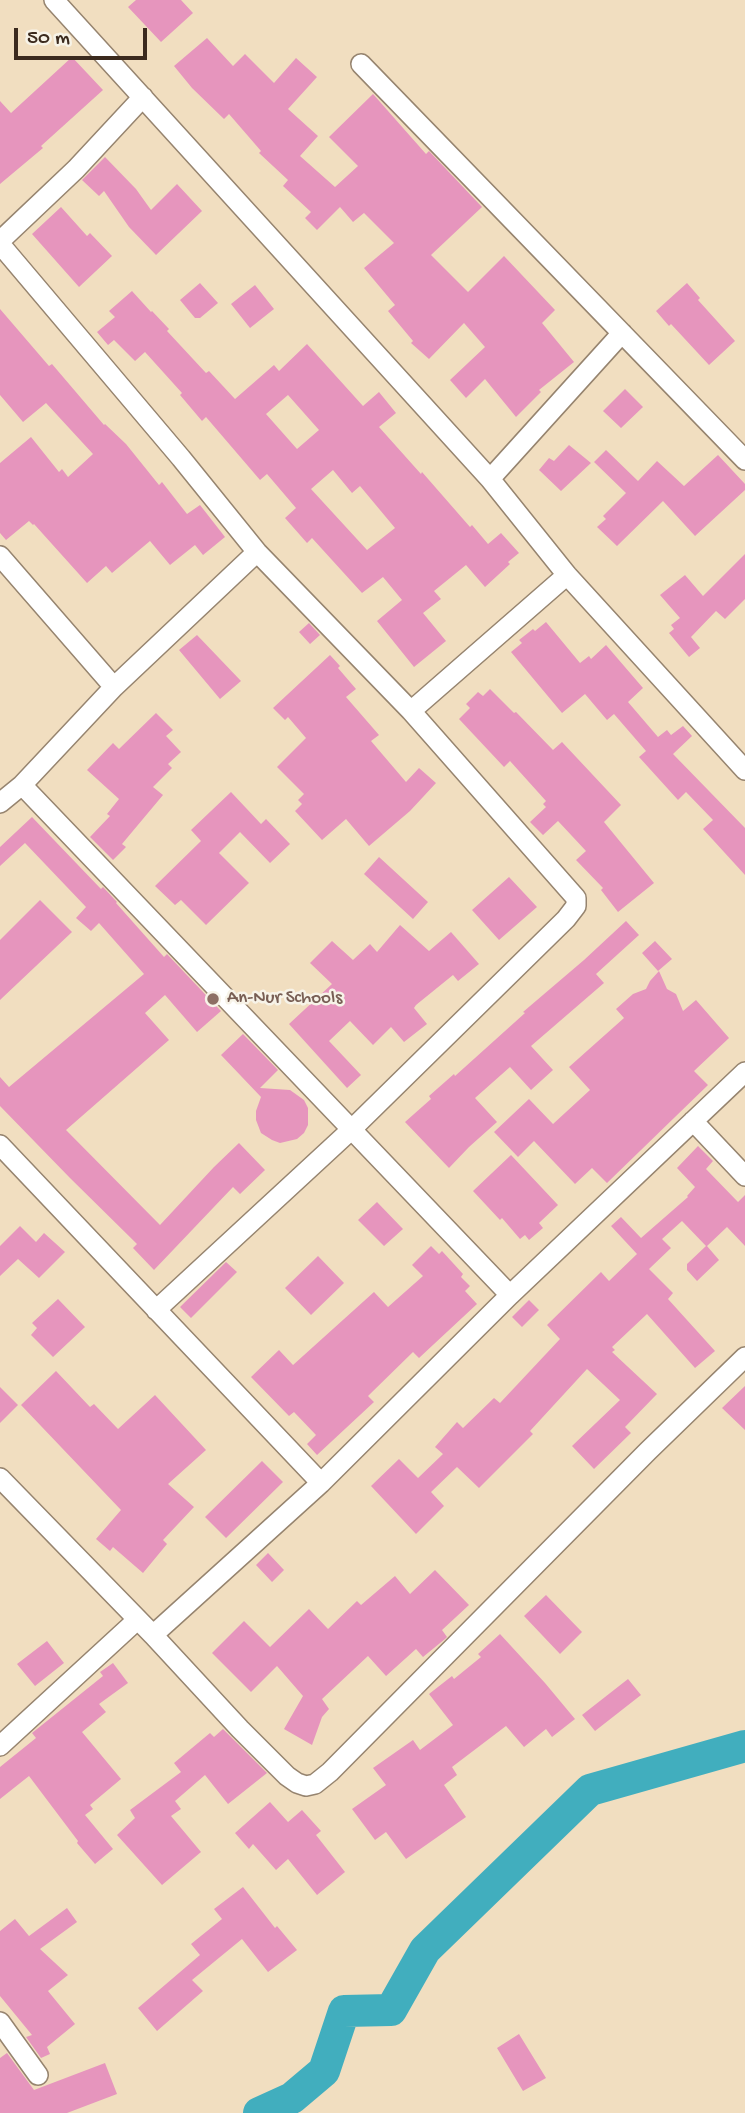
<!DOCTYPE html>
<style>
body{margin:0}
#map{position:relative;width:745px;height:2113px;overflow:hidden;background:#f1dec0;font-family:"Gochi Hand",sans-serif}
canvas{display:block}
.scale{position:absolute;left:14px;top:28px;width:133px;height:32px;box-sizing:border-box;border:4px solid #3b2a1e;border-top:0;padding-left:9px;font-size:21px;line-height:24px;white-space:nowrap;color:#3b2a1e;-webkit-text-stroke:5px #f7f3e8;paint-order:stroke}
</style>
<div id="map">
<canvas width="745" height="2113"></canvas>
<div class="scale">50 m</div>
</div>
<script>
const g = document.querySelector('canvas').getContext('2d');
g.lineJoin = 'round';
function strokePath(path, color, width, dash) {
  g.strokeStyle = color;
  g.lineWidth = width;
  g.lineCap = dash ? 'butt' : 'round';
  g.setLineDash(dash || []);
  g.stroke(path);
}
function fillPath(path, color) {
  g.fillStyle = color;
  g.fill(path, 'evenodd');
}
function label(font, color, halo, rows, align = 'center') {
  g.font = font + ' "Gochi Hand",sans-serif';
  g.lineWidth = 5;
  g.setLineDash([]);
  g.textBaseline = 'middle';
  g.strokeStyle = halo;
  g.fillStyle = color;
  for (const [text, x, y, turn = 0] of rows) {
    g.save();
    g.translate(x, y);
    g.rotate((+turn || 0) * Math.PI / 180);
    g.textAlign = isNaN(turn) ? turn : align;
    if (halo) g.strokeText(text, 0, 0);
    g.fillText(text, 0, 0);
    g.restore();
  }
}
const river = new Path2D(`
 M259 2113 292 2098 324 2071 344 2011 391 2010 425 1950 590 1790 745 1746`);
const building = new Path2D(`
 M136 0H181L193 13 161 42 128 7Z
 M207 38 233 66 245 54 274 83 296 58 317 77 288 109 318 136 300 156 335 187 358 166 329 137 373 94 426 154 429 151 482 207 431 255 468 292 504 256 555 310 542 323 574 362 539 390 541 392 516 417 485 379 466 398 450 380 485 347 464 323 429 359 411 343 413 341 388 311 395 305 364 268 394 243 364 213 353 222 340 207 317 230 305 218 311 212 283 186 288 180 259 153 261 151 229 114 224 119 192 88 174 66Z
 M72 57 103 90 41 146 43 148 0 184V101L11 113Z
 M105 157 136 189 151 210 177 184 202 211 156 255 129 227 104 191 99 196 82 180Z
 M61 207 87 236 90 233 112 256 79 287 32 234Z
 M200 283 218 303 200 318H195L180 300Z
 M687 283 700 298 698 300 735 341 709 365 671 324 669 326 656 311Z
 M255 285 274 309 250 328 231 304Z
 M132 291 151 312 152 311 169 329 167 331 206 373 209 371 235 399 274 365 279 371 307 344 363 406 379 392 396 413 379 427 421 474 422 472 470 527 472 525 488 544 501 533 519 553 508 562 510 564 485 587 466 565 434 591 441 599 423 613 446 641 414 667 377 621 402 600 383 577 362 593 312 538 307 543 285 518 296 508 267 474 260 480 206 417 202 421 180 395 182 393 145 352 135 361 114 340 108 345 97 332 115 317 109 311ZM288 395 319 430 297 449 266 414ZM333 470 352 493 360 486 395 528 367 550 311 489Z
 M0 309 49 366 52 364 104 425 105 424 126 444 159 485 162 482 187 514 200 505 225 537 203 555 195 545 170 565 150 541 112 573 106 566 87 583 34 524 33 525 29 521 6 540 0 533V463L31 437 59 472 62 469 68 477 93 454 46 403 23 422 0 395Z
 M625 389 643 407 621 428 603 411Z
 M569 445 591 463 561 491 539 470 549 458 554 461Z
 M606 450 638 481 657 461 684 486 718 455 745 484V490L695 536 663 501 617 546 597 527 606 519 603 516 626 493 594 462Z
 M745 554V599L725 619 716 611 691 637 700 648 689 657 669 633 674 629 671 625 680 618 660 595 685 575 703 596Z
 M546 622 580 663 589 656 591 659 606 645 643 688 628 702 658 737 667 730 671 735 683 726 692 736 673 754 745 828V875L703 829 713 820 686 792 678 800 639 757 646 751 614 714 607 720 585 694 562 713 511 652 522 643 519 640 533 629 535 631Z
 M309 623 320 635 310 644 299 632Z
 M197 635 241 681 220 699 179 650Z
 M330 655 340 666 338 668 356 689 346 697 379 735 371 741 406 782 419 768 436 783 410 811 369 846 346 819 322 840 295 811 302 804 298 800 304 794 277 767 306 738 288 717 285 720 273 708Z
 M490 689 514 713 516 712 553 750 562 742 621 805 604 822 654 883 618 912 601 890 603 888 576 860 586 851 558 821 543 835 530 822 546 807 543 804 546 801 510 761 504 767 459 719 470 708 466 704 478 692 483 696Z
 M156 713 173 730 166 736 181 752 168 764 172 768 153 787 163 795 122 844 126 847 113 860 90 837 110 816 107 814 119 799 87 770 113 743 119 749Z
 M231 792 261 824 266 819 290 844 270 863 240 832 219 853 249 883 206 925 181 900 175 905 155 886 201 841 191 830Z
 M32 817 101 889 103 887 117 902 116 903 164 957 167 954 221 1011 197 1032 165 995 145 1013 169 1040 66 1130 160 1225 214 1167 239 1143 265 1170 240 1194 233 1187 154 1270 133 1248 137 1244 70 1178 0 1106V1077L9 1087 144 974 99 923 91 931 76 918 86 907 25 843 0 866V847Z
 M379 857 428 902 413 919 364 874Z
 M509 877 537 907 499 940 472 910Z
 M40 900 72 932 0 1000V940Z
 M626 921 639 935 596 974 604 983 531 1046 553 1070 531 1090 510 1067 475 1098 497 1122 469 1147 449 1168 405 1122 431 1099 429 1096 454 1074 455 1076 525 1013 523 1012 584 960Z
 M400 925 429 951 451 932 479 964 458 981 453 975 416 1005 414 1008 427 1024 404 1042 391 1027 373 1045 350 1021 329 1041 361 1075 347 1088 289 1024 332 984 310 963 332 941 353 960 370 944 377 952Z
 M655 941 672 959 658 971 642 953Z
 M659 971 667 989 676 994 683 1011 696 1000 729 1038 694 1071 708 1085 607 1183 592 1168 575 1184 534 1141 518 1157 494 1132 529 1099 553 1124 590 1090 569 1067 624 1018 616 1009 633 994 646 989 650 981Z
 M243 1034 278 1070 260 1088 290 1090 304 1100 308 1108V1125L304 1133 297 1139 280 1143 272 1140 261 1133 256 1120V1111L261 1097 221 1055Z
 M698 1146 713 1161 706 1169 738 1202 745 1195V1246L727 1227 707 1246 719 1260 697 1281 687 1270V1264L706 1246 682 1221 662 1239 671 1248 649 1269 673 1293 668 1299 715 1351 695 1368 647 1314 612 1347 615 1350 612 1352 657 1394 625 1427 631 1433 594 1469 572 1446 620 1400 587 1369 530 1431 533 1434 479 1488 457 1467 431 1492 444 1506 416 1534 371 1486 399 1459 418 1478 443 1454 435 1447 457 1422 463 1428 494 1398 500 1403 560 1339 547 1325 601 1272 609 1281 637 1254 611 1226 621 1217 641 1238 688 1197 687 1196 695 1187 677 1168Z
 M511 1155 558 1205 539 1223 543 1228 529 1240 525 1235 520 1239 502 1218 500 1220 473 1191Z
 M377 1202 403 1229 384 1246 358 1220Z
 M20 1226 36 1242 44 1233 65 1252 39 1278 18 1259 0 1276V1246Z
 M431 1246 439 1254 442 1251 463 1274 461 1277 470 1286 465 1291 477 1304 419 1358 413 1352 368 1396 374 1402 317 1455 307 1444 316 1435 294 1412 289 1416 251 1377 279 1350 293 1365 374 1292 388 1307 423 1276 412 1265Z
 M318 1256 344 1283 311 1315 285 1288Z
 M226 1262 237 1272 191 1318 180 1307Z
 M58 1299 85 1327 53 1357 31 1335 37 1328 32 1323Z
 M529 1300 539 1310 522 1327 512 1317Z
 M56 1371 90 1407 94 1404 118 1429 155 1395 206 1450 168 1484 194 1507 163 1540 167 1544 143 1573 113 1547 110 1551 96 1539 121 1510 21 1405Z
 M745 1386V1430L722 1408Z
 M0 1387 18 1405 0 1423Z
 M262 1461 283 1482 226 1538 205 1517Z
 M268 1553 284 1570 272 1582 256 1565Z
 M435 1570 469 1605 442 1630 447 1637 445 1639 423 1657 416 1649 386 1676 368 1656 322 1699 329 1709 322 1717 312 1745 284 1729 303 1696 277 1666 251 1692 212 1653 244 1621 270 1647 309 1609 328 1629 357 1601 361 1605 395 1576 410 1594Z
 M546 1595 582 1632 560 1654 524 1616Z
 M500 1634 545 1683 575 1719 552 1737 546 1729 524 1747 506 1726 452 1767 457 1775 444 1785 466 1817 406 1859 386 1832 375 1840 352 1809 386 1785 373 1768 413 1740 420 1750 453 1725 429 1694 452 1676 454 1679 481 1657 478 1654Z
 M47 1641 64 1663 35 1686 17 1664Z
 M113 1663 128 1683 99 1704 106 1712 82 1732 121 1779 90 1805 93 1809 85 1815 113 1849 95 1864 77 1843 78 1841 29 1776 0 1799V1767L36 1738 32 1733 103 1676 100 1672Z
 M628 1679 641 1695 595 1731 582 1715Z
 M223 1729 267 1773 228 1804 205 1775 175 1801 181 1809 171 1816 201 1852 162 1885 117 1835 135 1818 130 1810 181 1772 174 1763 210 1733 214 1737Z
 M270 1802 288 1822 302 1810 321 1831 316 1835 345 1872 317 1895 288 1859 276 1870 253 1844 249 1849 235 1833Z
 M243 1887 275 1928 277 1926 297 1950 268 1972 242 1939 192 1980 203 1991 157 2031 138 2008 200 1955 191 1944 222 1919 214 1909Z
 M67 1908 77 1922 40 1949 68 1975 48 1991 75 2024 47 2047 50 2054 41 2058 26 2037 32 2035 0 1996V1931L15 1919 29 1936Z
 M519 2034 546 2078 523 2091 497 2048Z
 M7 2053 34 2090 105 2063 117 2094 67 2113H0V2058Z`);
const minor = new Path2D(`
 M54 0 490 479 567 575 745 770
 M361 64 745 460
 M0 241 76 169 143 97
 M0 244 181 458 257 552 411 711 576 898V906L566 919 352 1129 156 1310
 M490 479 622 333
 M0 556 114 687
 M411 711 567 575
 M22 785 510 1295
 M0 803 22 785 114 687 257 552
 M693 1121 745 1176
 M0 1145 321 1483
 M0 1478 153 1635 240 1729 287 1776 297 1783 306 1786 315 1784 330 1772 648 1451 745 1357
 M153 1635 321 1483 510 1295 745 1072
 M0 1746 137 1620
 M0 2022 38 2075`);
const markers = [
 [213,999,7,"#8d6e63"]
];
const educationNames = [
 ["An-Nur Schools",227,999]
];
strokePath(river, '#41aebe', 32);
fillPath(building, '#e695bd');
strokePath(minor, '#96846f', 22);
strokePath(minor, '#fff', 19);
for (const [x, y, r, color] of markers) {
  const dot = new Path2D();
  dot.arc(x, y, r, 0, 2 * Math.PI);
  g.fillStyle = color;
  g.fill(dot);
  strokePath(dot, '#f7f3e8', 2.5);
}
label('19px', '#785e54', '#f7f3e8', educationNames, 'left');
</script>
